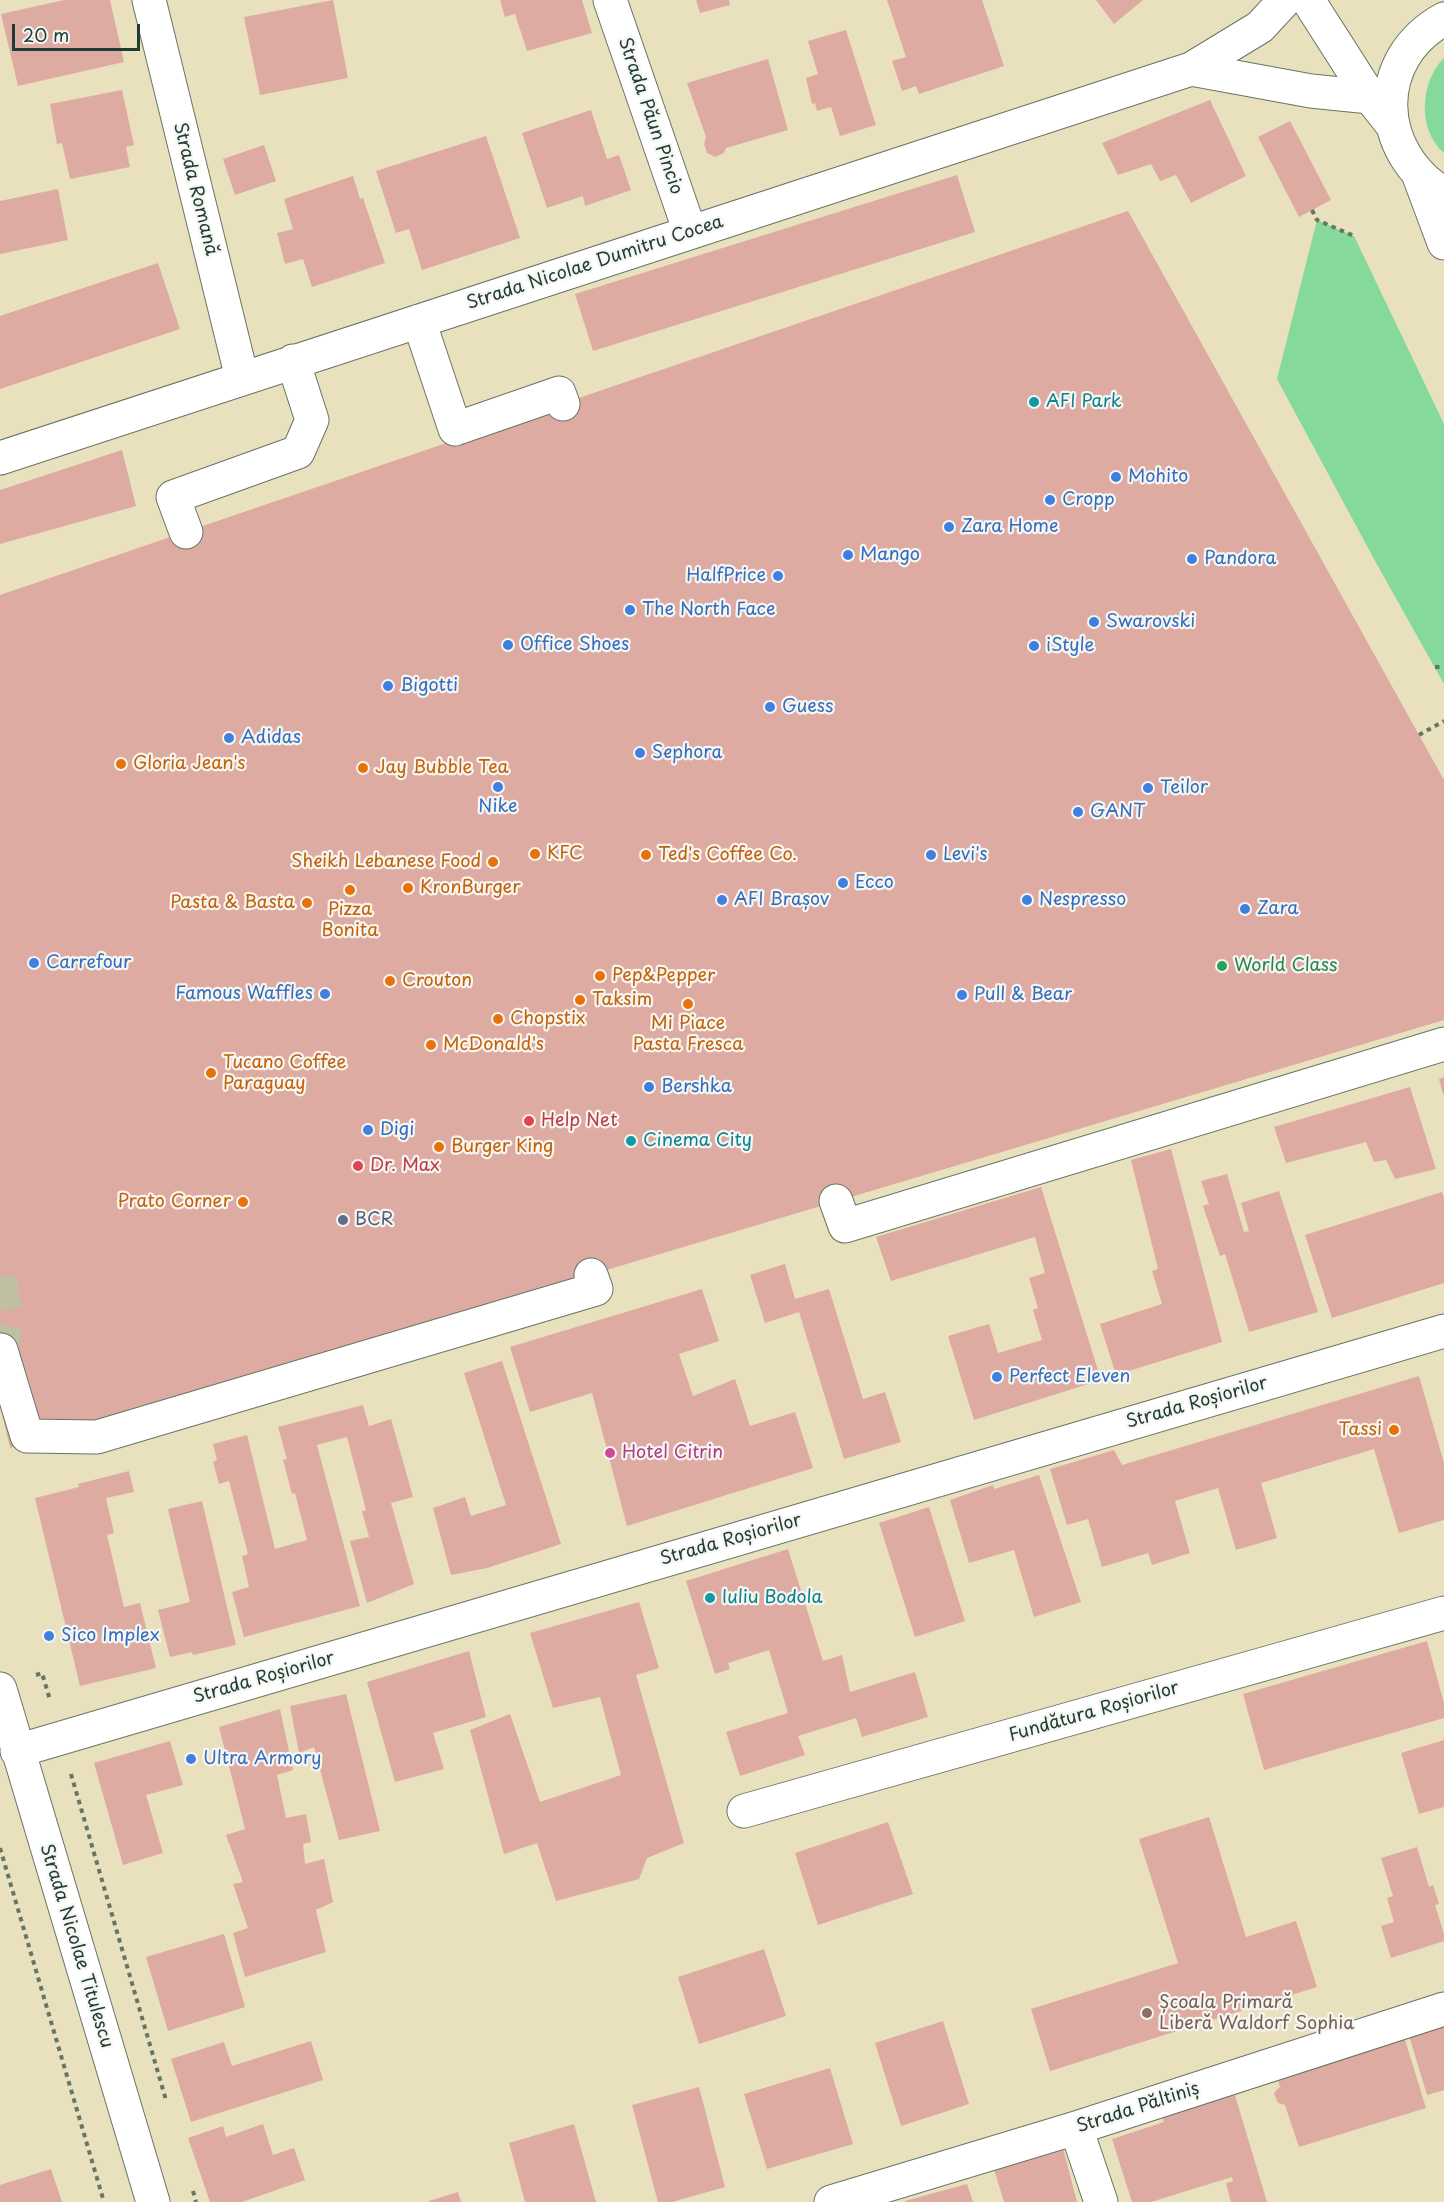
<!DOCTYPE html>
<meta charset="utf-8">
<style>
body{margin:0}
#map{position:relative;width:1444px;height:2202px;overflow:hidden;background:#e9e0bd;font-family:"Playpen Sans",sans-serif}
canvas{display:block}
.scale{position:absolute;left:12px;top:24px;width:128px;height:27px;box-sizing:border-box;border:3px solid #1f3d34;border-top:0;padding-left:8px;font-size:18px;line-height:21px;white-space:nowrap;color:#1f3d34;-webkit-text-stroke:4px #f6f6f2;paint-order:stroke}
</style>
<div id="map">
<canvas width="1444" height="2202"></canvas>
<div class="scale">20 m</div>
</div>
<script>
const g = document.querySelector('canvas').getContext('2d');
g.lineJoin = 'round';
function fillPath(path, color) {
  g.fillStyle = color;
  g.fill(path, 'evenodd');
}
function strokePath(path, color, width, dash) {
  g.strokeStyle = color;
  g.lineWidth = width;
  g.lineCap = dash ? 'butt' : 'round';
  g.setLineDash(dash || []);
  g.stroke(path);
}
function label(font, color, halo, rows, align = 'center') {
  g.font = font + ' "Playpen Sans",sans-serif';
  g.lineWidth = 4.5;
  g.setLineDash([]);
  g.textBaseline = 'middle';
  g.strokeStyle = halo;
  g.fillStyle = color;
  for (const [text, x, y, turn = 0] of rows) {
    g.save();
    g.translate(x, y);
    g.rotate((+turn || 0) * Math.PI / 180);
    g.textAlign = isNaN(turn) ? turn : align;
    if (halo) g.strokeText(text, 0, 0);
    g.fillText(text, 0, 0);
    g.restore();
  }
}
const green = new Path2D(`
 M1444 58V153C1417 130 1420 82 1444 58Z
 M1317 220 1354 236 1444 424V684L1374 559 1277 379Z`);
const building = new Path2D(`
 M64 0H110L124 62 18 86 1 14Z
 M333 0 348 78 260 95 244 17Z
 M500 0H582L592 33 527 51 515 14 505 17Z
 M696 0H729L730 5 700 13Z
 M887 0H982L1004 66 919 94 916 86 902 91 892 61 906 57Z
 M1096 0H1143L1114 24Z
 M846 30 876 125 840 136 831 107 817 111 815 103 812 104 806 78 818 74 808 41Z
 M768 59 788 130 726 148 724 153 715 157 707 153 704 144 706 137 687 83Z
 M122 90 134 145 126 147 130 167 70 179 62 143 57 144 50 104Z
 M1210 100 1246 176 1191 203 1176 175 1160 181 1151 164 1118 175 1102 143Z
 M591 110 607 159 619 155 631 190 585 206 583 196 547 208 522 133Z
 M1290 121 1331 200 1299 217 1258 137Z
 M486 136 520 238 422 270 409 229 396 233 376 171Z
 M264 145 276 181 235 195 223 159Z
 M957 175 975 232 593 351 575 294Z
 M353 176 360 199 363 198 385 263 312 287 303 259 285 264 277 233 293 229 284 199Z
 M58 189 68 240 0 254V201Z
 M1128 211 1444 780V1020L10 1448 0 1405V595Z
 M158 263 180 329 0 389V316Z
 M122 450 136 506 0 544V490Z
 M1444 1077V1094H1443L1439 1079Z
 M1410 1087 1436 1169 1395 1179 1386 1160 1374 1162 1366 1142 1286 1163 1274 1127Z
 M1171 1149 1222 1342 1116 1375 1100 1324 1162 1304 1152 1271 1158 1269 1131 1160Z
 M1227 1174 1244 1232 1249 1231 1241 1203 1279 1191 1318 1312 1249 1332 1225 1254 1220 1256 1203 1206 1209 1204 1201 1181Z
 M1041 1187 1101 1380 974 1420 948 1336 989 1324 998 1353 1042 1340 1033 1310 1038 1308 1029 1278 1045 1273 1035 1237 891 1281 876 1237Z
 M1442 1192 1444 1198V1283L1332 1318 1305 1235Z
 M785 1264 795 1299 829 1289 863 1399 885 1392 901 1442 844 1459 799 1312 765 1323 750 1275Z
 M702 1289 719 1341 679 1354 693 1396 735 1379 750 1426 795 1412 813 1468 627 1526 592 1393 530 1412 510 1347Z
 M502 1361 561 1544 487 1568 451 1575 433 1508 465 1497 471 1516 506 1505 464 1373Z
 M1419 1376 1444 1463V1520L1399 1533 1374 1449 1261 1483 1277 1538 1236 1550 1218 1488 1175 1501 1190 1553 1152 1565 1148 1553 1102 1567 1088 1519 1067 1525 1050 1469 1114 1450 1122 1465Z
 M363 1405 369 1426 391 1419 413 1497 391 1503 414 1584 367 1603 350 1541 369 1537 362 1511 366 1510 347 1437 317 1445 360 1606 244 1637 232 1592 249 1587 242 1556 248 1554 229 1481 219 1484 213 1462 217 1460 213 1444 247 1435 275 1549 307 1540 295 1493 292 1494 283 1460 287 1459 278 1427Z
 M129 1471 134 1492 106 1498 114 1533 107 1535 124 1607 140 1603 156 1668 80 1686 35 1498 79 1487 78 1484Z
 M1039 1475 1081 1602 1034 1617 1014 1550 969 1563 950 1500 993 1485 994 1489Z
 M202 1501 236 1645 193 1655 192 1652 170 1657 158 1610 190 1602 168 1509Z
 M929 1507 965 1621 915 1637 879 1523Z
 M788 1549 823 1661 842 1655 850 1692 915 1672 928 1717 862 1737 856 1718 798 1736 805 1755 740 1776 726 1732 788 1713 769 1650 728 1663 730 1669 715 1674 686 1581Z
 M639 1602 659 1668 636 1675 684 1843 647 1858 639 1879 556 1901 537 1843 504 1854 470 1730 510 1714 540 1802 621 1775 600 1697 553 1708 530 1633Z
 M1427 1641 1444 1703V1718L1264 1770 1243 1694Z
 M469 1651 486 1717 433 1733 444 1769 395 1782 367 1682Z
 M346 1694 380 1831 339 1840 314 1747 299 1753 290 1706Z
 M280 1709 293 1770 277 1775 286 1818 306 1814 311 1842 303 1844 305 1864 324 1859 333 1902 316 1910 326 1952 245 1977 233 1933 248 1928 233 1884 243 1882 226 1835 245 1829 219 1727Z
 M1444 1740V1807L1419 1814 1401 1753Z
 M170 1741 183 1785 146 1795 163 1853 123 1865 94 1763Z
 M1209 1817 1246 1937 1296 1921 1317 1987 1050 2071 1031 2009 1178 1963 1139 1839Z
 M888 1822 913 1894 818 1925 795 1853Z
 M1417 1847 1429 1887 1433 1885 1439 1904 1435 1905 1444 1934V1941L1391 1958 1381 1926 1394 1922 1387 1898 1393 1896 1381 1858Z
 M224 1934 245 2007 168 2031 146 1957Z
 M764 1949 786 2016 699 2044 678 1977Z
 M1444 2017V2090L1427 2095 1407 2029Z
 M943 2021 969 2104 901 2126 875 2043Z
 M1402 2030 1426 2108 1299 2147 1285 2105 1278 2103 1274 2094 1276 2090 1280 2087 1275 2069Z
 M311 2041 323 2080 191 2122 171 2059 224 2042 232 2066Z
 M830 2068 853 2144 767 2169 744 2094Z
 M1231 2082 1267 2202H1231L1226 2183 1233 2181 1232 2177 1151 2202H1132L1112 2139 1164 2122 1158 2105Z
 M699 2087 725 2187 672 2202H658L632 2105Z
 M263 2124 273 2155 294 2148 305 2180 242 2202H210L188 2138 223 2126 226 2137Z
 M574 2124 596 2202H525L509 2143Z
 M1063 2148 1077 2202H1004L994 2169Z
 M51 2169 62 2202H0V2185Z
 M967 2184 973 2202H905V2201Z
 M458 2192 461 2202H429V2201Z`);
const minorTunnel = new Path2D(`
 M0 1277 7 1323 1 1350`);
const path = new Path2D(`
 M1312 210 1317 220 1354 236
 M1435 667H1444
 M1419 735 1444 721
 M36 1675 42 1673 50 1700
 M71 1774 166 2100
 M0 1848 104 2202
 M193 2191 196 2202`);
const minor = new Path2D(`
 M149 0 242 378
 M610 0 690 232
 M1191 69 1311 91 1370 97
 M419 321 455 429 559 393 563 404
 M0 458 1191 69 1260 27 1285 0
 M186 532 173 497 298 452 312 420 293 361
 M836 1201 845 1226 1444 1044
 M1 1350 27 1436 97 1437 596 1289 591 1275
 M0 1689 153 2202
 M17 1751 1444 1331
 M744 1811 1444 1613
 M1076 2128 1101 2202
 M831 2202 1076 2128 1444 2009`);
const major = new Path2D(`
 M1308 0 1370 97 1393 126
 M1444 19C1371 59 1375 152 1444 194
 M1419 176 1444 243`);
const markers = [
 [1034,402,6,"#0f9aa8"],
 [1116,477,6,"#3f7fe0"],
 [1050,500,6,"#3f7fe0"],
 [949,527,6,"#3f7fe0"],
 [848,555,6,"#3f7fe0"],
 [1192,559,6,"#3f7fe0"],
 [778,576,6,"#3f7fe0"],
 [630,610,6,"#3f7fe0"],
 [1094,622,6,"#3f7fe0"],
 [508,645,6,"#3f7fe0"],
 [1034,646,6,"#3f7fe0"],
 [388,686,6,"#3f7fe0"],
 [770,707,6,"#3f7fe0"],
 [229,738,6,"#3f7fe0"],
 [640,753,6,"#3f7fe0"],
 [121,764,6,"#e8710a"],
 [363,768,6,"#e8710a"],
 [498,787,6,"#3f7fe0"],
 [1148,788,6,"#3f7fe0"],
 [1078,812,6,"#3f7fe0"],
 [535,854,6,"#e8710a"],
 [646,855,6,"#e8710a"],
 [931,855,6,"#3f7fe0"],
 [493,862,6,"#e8710a"],
 [843,883,6,"#3f7fe0"],
 [408,888,6,"#e8710a"],
 [350,890,6,"#e8710a"],
 [722,900,6,"#3f7fe0"],
 [1027,900,6,"#3f7fe0"],
 [307,903,6,"#e8710a"],
 [1245,909,6,"#3f7fe0"],
 [34,963,6,"#3f7fe0"],
 [1222,966,6,"#2e9e5b"],
 [600,976,6,"#e8710a"],
 [390,981,6,"#e8710a"],
 [325,994,6,"#3f7fe0"],
 [962,995,6,"#3f7fe0"],
 [580,1000,6,"#e8710a"],
 [688,1004,6,"#e8710a"],
 [498,1019,6,"#e8710a"],
 [431,1045,6,"#e8710a"],
 [211,1073,6,"#e8710a"],
 [649,1087,6,"#3f7fe0"],
 [529,1121,6,"#e0444e"],
 [368,1130,6,"#3f7fe0"],
 [631,1141,6,"#0f9aa8"],
 [439,1147,6,"#e8710a"],
 [358,1166,6,"#e0444e"],
 [243,1202,6,"#e8710a"],
 [343,1220,6,"#5c6f8a"],
 [997,1377,6,"#3f7fe0"],
 [1394,1430,6,"#e8710a"],
 [610,1453,6,"#d1479c"],
 [710,1598,6,"#0f9aa8"],
 [49,1636,6,"#3f7fe0"],
 [191,1759,6,"#3f7fe0"],
 [1147,2013,6,"#8d6e63"]
];
const streetNames = [
 ["Strada Păun Pincio",650,116,71],
 ["Strada Romană",195,189,76],
 ["Strada Nicolae Dumitru Cocea",595,263,-18],
 ["Strada Roșiorilor",1197,1403,-16],
 ["Strada Roșiorilor",731,1540,-16],
 ["Strada Roșiorilor",264,1678,-16],
 ["Fundătura Roșiorilor",1094,1712,-16],
 ["Strada Nicolae Titulescu",76,1946,73],
 ["Strada Păltiniș",1138,2108,-18]
];
const cultureNames = [
 ["AFI Park",1046,402],
 ["Cinema City",643,1141],
 ["Iuliu Bodola",722,1598]
];
const shopNames = [
 ["Mohito",1128,477],
 ["Cropp",1062,500],
 ["Zara Home",961,527],
 ["Mango",860,555],
 ["Pandora",1204,559],
 ["HalfPrice",766,576,"right"],
 ["The North Face",642,610],
 ["Swarovski",1106,622],
 ["Office Shoes",520,645],
 ["iStyle",1046,646],
 ["Bigotti",400,686],
 ["Guess",782,707],
 ["Adidas",241,738],
 ["Sephora",652,753],
 ["Teilor",1160,788],
 ["Nike",498,807,"center"],
 ["GANT",1090,812],
 ["Levi's",943,855],
 ["Ecco",855,883],
 ["AFI Brașov",734,900],
 ["Nespresso",1039,900],
 ["Zara",1257,909],
 ["Carrefour",46,963],
 ["Famous Waffles",313,994,"right"],
 ["Pull & Bear",974,995],
 ["Bershka",661,1087],
 ["Digi",380,1130],
 ["Perfect Eleven",1009,1377],
 ["Sico Implex",61,1636],
 ["Ultra Armory",203,1759]
];
const foodNames = [
 ["Gloria Jean's",133,764],
 ["Jay Bubble Tea",375,768],
 ["KFC",547,854],
 ["Ted's Coffee Co.",658,855],
 ["Sheikh Lebanese Food",481,862,"right"],
 ["KronBurger",420,888],
 ["Pasta & Basta",295,903,"right"],
 ["Pizza",350,910,"center"],
 ["Bonita",350,931,"center"],
 ["Pep&Pepper",612,976],
 ["Crouton",402,981],
 ["Taksim",592,1000],
 ["Chopstix",510,1019],
 ["Mi Piace",688,1024,"center"],
 ["Pasta Fresca",688,1045,"center"],
 ["McDonald's",443,1045],
 ["Tucano Coffee",223,1063],
 ["Paraguay",223,1084],
 ["Burger King",451,1147],
 ["Prato Corner",231,1202,"right"],
 ["Tassi",1382,1430,"right"]
];
const leisureNames = [
 ["World Class",1234,966]
];
const healthNames = [
 ["Help Net",541,1121],
 ["Dr. Max",370,1166]
];
const serviceNames = [
 ["BCR",355,1220]
];
const hotelNames = [
 ["Hotel Citrin",622,1453]
];
const educationNames = [
 ["Școala Primară",1159,2003],
 ["Liberă Waldorf Sophia",1159,2024]
];
fillPath(green, '#85d99b');
fillPath(building, '#deaba3');
strokePath(minorTunnel, '#c1bfa2', 33, [33, 16]);
strokePath(minor, '#667664', 35);
strokePath(major, '#667664', 35);
strokePath(path, '#667664', 4, [4.5, 4.5]);
strokePath(minor, '#fff', 33);
strokePath(major, '#fff', 33);
for (const [x, y, r, color] of markers) {
  const dot = new Path2D();
  dot.arc(x, y, r, 0, 2 * Math.PI);
  g.fillStyle = color;
  g.fill(dot);
  strokePath(dot, '#f6f6f2', 2);
}
label('18px', '#1f3d34', '#f6f6f2', streetNames);
label('18px', '#0d838f', '#f6f6f2', cultureNames, 'left');
label('18px', '#366cbe', '#f6f6f2', shopNames, 'left');
label('18px', '#c56008', '#f6f6f2', foodNames, 'left');
label('18px', '#27864d', '#f6f6f2', leisureNames, 'left');
label('18px', '#be3a42', '#f6f6f2', healthNames, 'left');
label('18px', '#4e5e75', '#f6f6f2', serviceNames, 'left');
label('18px', '#b23c85', '#f6f6f2', hotelNames, 'left');
label('18px', '#785e54', '#f6f6f2', educationNames, 'left');
</script>
